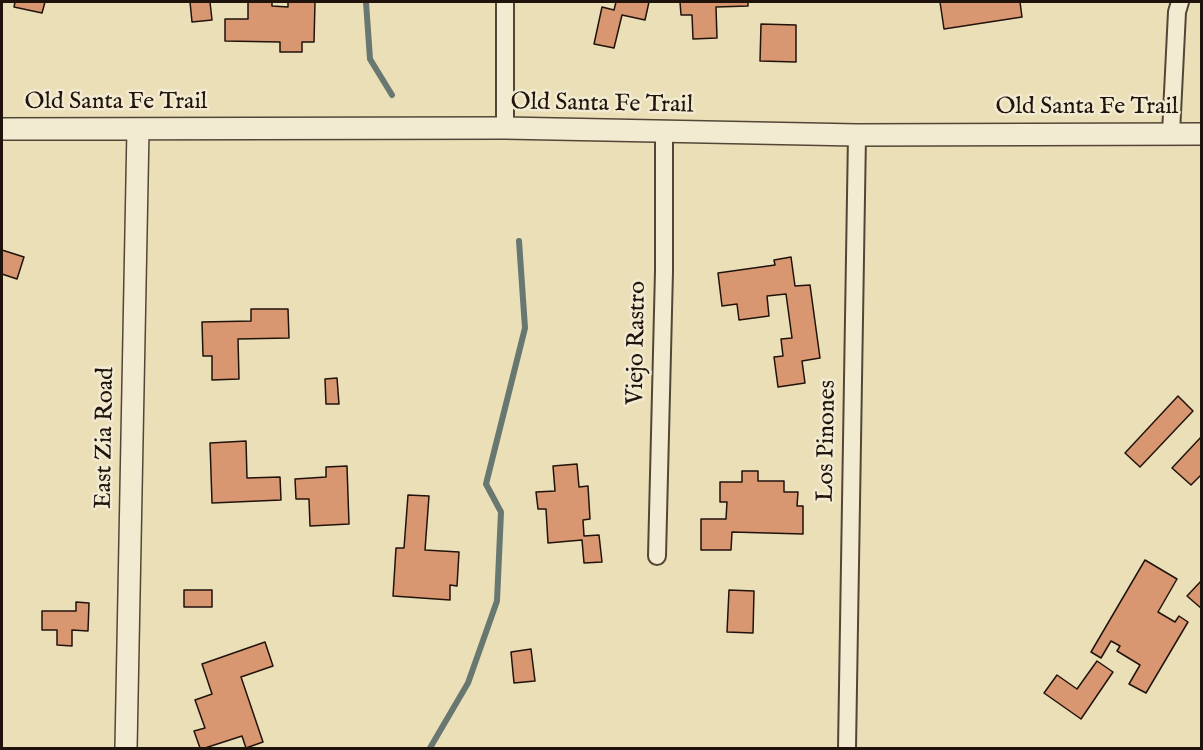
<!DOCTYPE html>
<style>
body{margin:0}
#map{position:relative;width:1203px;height:750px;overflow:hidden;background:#ebdfb8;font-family:"IM FELL English",serif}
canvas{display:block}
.frame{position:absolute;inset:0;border:3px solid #20130c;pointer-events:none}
</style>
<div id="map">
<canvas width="1203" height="750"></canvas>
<div class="frame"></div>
</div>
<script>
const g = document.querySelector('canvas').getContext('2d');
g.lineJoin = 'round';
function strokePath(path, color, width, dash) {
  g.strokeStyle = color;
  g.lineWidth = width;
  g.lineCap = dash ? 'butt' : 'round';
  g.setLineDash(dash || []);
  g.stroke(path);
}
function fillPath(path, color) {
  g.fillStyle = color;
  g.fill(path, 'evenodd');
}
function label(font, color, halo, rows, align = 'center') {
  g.font = font + ' "IM FELL English",serif';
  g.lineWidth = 5;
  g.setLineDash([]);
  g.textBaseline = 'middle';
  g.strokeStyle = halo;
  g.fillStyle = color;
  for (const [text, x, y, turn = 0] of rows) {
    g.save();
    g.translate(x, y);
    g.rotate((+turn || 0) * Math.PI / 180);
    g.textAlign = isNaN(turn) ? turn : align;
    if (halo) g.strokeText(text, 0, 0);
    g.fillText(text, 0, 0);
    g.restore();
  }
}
const stream = new Path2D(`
 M366 2 370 59 392 95
 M430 748 468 683 497 601 501 512 486 484 525 328 519 241`);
const building = new Path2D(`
 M15 2H45L42 13 14 7Z
 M190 2H210L212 20 192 22Z
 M248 2H272V6L288 7V2H315L314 42H302V52H280V42L225 41V19H248Z
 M616 2H649L645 20 622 15 614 48 594 44 602 7 614 10Z
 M680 2H748V6L716 7 717 38 693 39 692 15H681Z
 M940 2H1020L1022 17 944 29Z
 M761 24 796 25V62L760 61Z
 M2 250 24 257 17 279 2 274Z
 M791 257 795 286 810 285 820 358 802 361 805 383 778 387 774 357 783 356 781 339 792 338 786 294 767 296 769 316 739 320 737 304 722 306 718 273 775 265 774 260Z
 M251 309H288L289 338 238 339 239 379 212 380V356H203L202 322 251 321Z
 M337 378 339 404H326L325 379Z
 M1178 396 1193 411 1140 467 1125 453Z
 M1202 436V474L1191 485 1172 468Z
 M246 441 247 478 280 477 281 500 212 503 210 443Z
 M577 464 579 487 588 486 590 519 583 520 584 536 599 535 602 562 584 563 582 540 548 543 546 509H538L536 492 555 491 553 466Z
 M347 466 349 524 310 526 309 499H296L295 479 326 477V467Z
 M742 471H758V481H784V492H798L797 506H803V534L732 532 731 550H701V519H726L727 502H720V482H742Z
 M408 495 429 496 425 550 459 552 457 586 450 585V600L393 596 396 548H404Z
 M1145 560 1177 579 1158 612 1175 622 1179 616 1188 622 1146 693 1129 684 1140 665 1117 651 1120 646 1111 641 1101 658 1091 652Z
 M1202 580V609L1187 596Z
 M184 590H212V607H184Z
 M729 590 754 591 753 633 727 632Z
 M76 602 89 603 88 631 72 630V646L57 645V630H42V611H76Z
 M265 642 273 666 241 677 263 742 246 748 242 736 205 748H200L194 731 205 728 195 700 212 694 202 664Z
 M531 649 535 681 514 683 511 652Z
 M1097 661 1113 672 1081 719 1044 693 1057 675 1077 689Z`);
const minor = new Path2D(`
 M505 2V128
 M1171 133 1177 12 1180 2
 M657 556 664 271V131
 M847 748 857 135`);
const tertiary = new Path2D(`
 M2 129 505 128 857 135 1202 134
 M126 748 138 129`);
const streetNames = [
 ["Old Santa Fe Trail",116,103],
 ["Old Santa Fe Trail",602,105,1],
 ["Old Santa Fe Trail",1087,108],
 ["Viejo Rastro",638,343,-89],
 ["East Zia Road",106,438,-89],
 ["Los Pinones",828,441,-89]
];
strokePath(stream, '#687870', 6);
fillPath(building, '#d89671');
strokePath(building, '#20130c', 1.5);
strokePath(minor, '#534637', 20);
strokePath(tertiary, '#534637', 24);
strokePath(minor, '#f2ead1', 16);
strokePath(tertiary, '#f2ead1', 21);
label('24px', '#20130c', '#f2ead1', streetNames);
</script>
